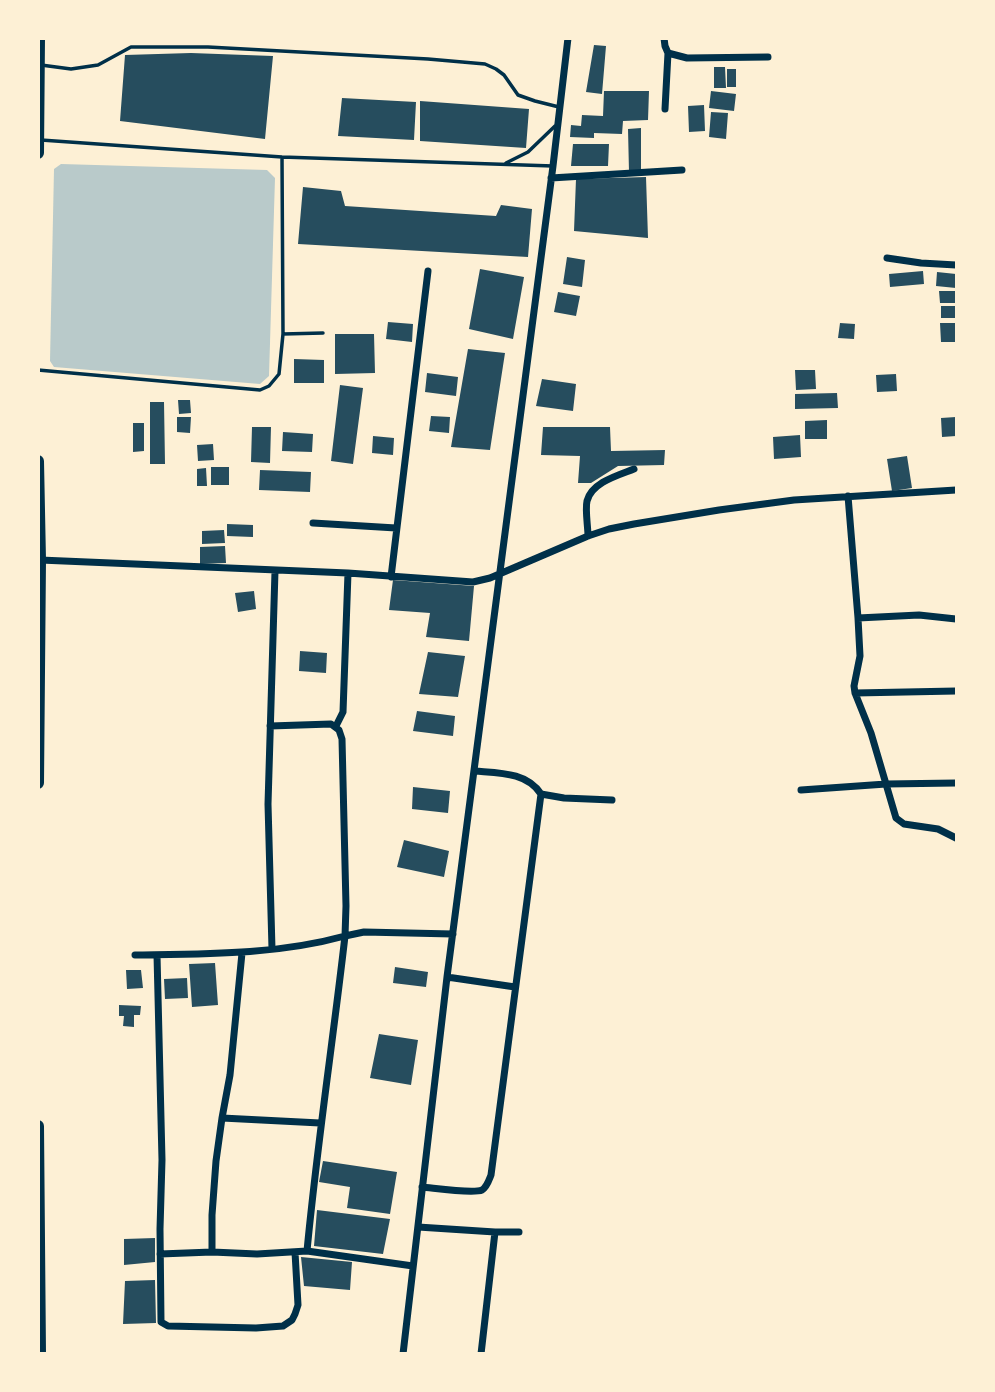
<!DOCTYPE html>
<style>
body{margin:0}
#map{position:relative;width:995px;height:1392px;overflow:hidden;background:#fdf0d5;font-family:Merriweather,serif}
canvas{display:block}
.frame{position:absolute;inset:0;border:40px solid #fdf0d5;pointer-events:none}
</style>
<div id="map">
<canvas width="995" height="1392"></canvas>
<div class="frame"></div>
</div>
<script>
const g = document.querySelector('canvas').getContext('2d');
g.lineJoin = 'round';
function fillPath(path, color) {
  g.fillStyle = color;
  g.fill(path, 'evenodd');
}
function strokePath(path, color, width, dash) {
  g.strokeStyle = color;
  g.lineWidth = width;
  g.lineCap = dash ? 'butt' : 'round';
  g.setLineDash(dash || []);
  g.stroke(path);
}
const green = new Path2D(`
 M61 164 267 170 275 178 269 376 260 384 54 367 50 361 54 169Z`);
const building = new Path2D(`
 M594 45 606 46 602 94 586 92Z
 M191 53 273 56 265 139 120 121 125 55Z
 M714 67H725L726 88H714Z
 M727 69H736V87H727Z
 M604 91H649L648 120 623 121 622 134 594 133V138L570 137 571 125 581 126 582 115 603 116Z
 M711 91 736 94 734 111 709 108Z
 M342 98 416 102 414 140 338 136Z
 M420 101 529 109 526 148 420 141Z
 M704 105 705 131 689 132 688 106Z
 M711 112 728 113 726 139 709 137Z
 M641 128V172H629L628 129Z
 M573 144H609L608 166H571Z
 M646 177 648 238 574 231 576 179Z
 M303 187 341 191 345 206 496 216 501 205 532 209 528 257 298 244Z
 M567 257 585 260 582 287 563 284Z
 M480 269 524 277 513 339 469 329Z
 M923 271 924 284 890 287 889 274Z
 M937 272 956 274V288L936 286Z
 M939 291H956V303H940Z
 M558 292 580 296 576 316 554 312Z
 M941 306H956V318H941Z
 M388 322 413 324 412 342 386 339Z
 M840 323 855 324 854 339 838 338Z
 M940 323H956V342H941Z
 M335 334H374L375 373 335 374Z
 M468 349 505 353 490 450 451 447Z
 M294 359 324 360V383H294Z
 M795 370H815L816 389 796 390Z
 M427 373 458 377 456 396 425 392Z
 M896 374 897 391 877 392 876 375Z
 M542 379 576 384 573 411 536 406Z
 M340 385 363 388 353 464 331 461Z
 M837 393 838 408 795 409V394Z
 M178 400H190L191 413 179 414Z
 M150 402H164L165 464H150Z
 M431 416 450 417 449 433 429 431Z
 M177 417H191L190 433 177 432Z
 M956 417V436L942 437 941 418Z
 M827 420V439H805V421Z
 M133 423H144V451L133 452Z
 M252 427H271L270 463 251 462Z
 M543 427H610L611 451 665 450 664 465 618 466 591 483H578L580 456 541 455Z
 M283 432 313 434 312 452 282 451Z
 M800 435 801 457 774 459 773 437Z
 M373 436 394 438 393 455 372 453Z
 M213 444 214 460 198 461 197 445Z
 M907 456 912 488 892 491 887 459Z
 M211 467H229V485H211Z
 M206 468 207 486H197V469Z
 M260 470 311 472 310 492 259 490Z
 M227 524 253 525V537L227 536Z
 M224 530 225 543 202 544V531Z
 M225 546 226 563 200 564V547Z
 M393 580 474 586 469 641 426 637 430 613 389 610Z
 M254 591 256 609 238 612 235 593Z
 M300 651 327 653 326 673 299 671Z
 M428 652 465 656 458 697 419 694Z
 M417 711 455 716 453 736 413 731Z
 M413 787 450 791 448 813 412 809Z
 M404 840 449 851 444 877 397 867Z
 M215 963 218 1005 192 1007 189 964Z
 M395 967 428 972 426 987 393 983Z
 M126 970H141L143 988 127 989Z
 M187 978 188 998 165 999 164 979Z
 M119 1005 141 1006 140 1015H134V1027L123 1026 124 1016H119Z
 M379 1034 418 1040 411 1085 370 1078Z
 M323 1161 397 1172 390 1214 347 1208 350 1187 319 1182Z
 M317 1210 390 1219 383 1254 314 1246Z
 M155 1238V1262L124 1265V1239Z
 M301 1257 352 1262 350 1290 304 1286Z
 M155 1280 156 1323 123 1324 125 1281Z`);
const service = new Path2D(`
 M41 65 71 69 98 65 131 47H208L428 59 485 64 496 69 504 75 518 95 535 101 559 107
 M41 140 282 157 553 166
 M506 163 528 152 555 126
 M283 334 323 333
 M38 370 260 390 269 386 279 374 283 334 282 157`);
const minor = new Path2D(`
 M664 38 665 46 668 53 687 58 768 57
 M665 109 668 53
 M551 178 682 170
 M887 258 921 263 956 265
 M848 496 858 618 919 615 956 619
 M313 523 396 528
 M588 536C588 527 585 510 587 501 592 482 619 475 634 469
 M40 560 348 573 473 582 490 578 588 536 609 529 634 524 719 510 794 500 956 490
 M391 577 428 271
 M858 618 860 656 854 686 855 693 871 733 896 818 904 824 938 829 956 838
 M855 693 956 691
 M336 726 343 712 348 573
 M475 771C499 773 527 772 541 794L564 798 612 800
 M801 790 886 784 956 783
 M272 949 268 804 275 571
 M135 955C205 954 276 955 345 936L346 906 342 739 339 730 331 724 270 726
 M157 955 162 1160 160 1229 161 1322 168 1326 256 1328 283 1326 292 1320 295 1314 298 1305 295 1252
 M447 977 515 987
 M222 1118 320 1123
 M422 1187C434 1188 473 1194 482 1190 487 1187 489 1180 491 1175L541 794
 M418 1227 495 1232H519
 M212 1252V1215L216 1161 222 1118 230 1075 242 953
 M160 1254 212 1252 257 1254 307 1251
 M413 1266 307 1251C317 1145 333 1041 345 936L364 932 453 934
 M403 1354 447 977 553 166 568 38
 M481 1354 495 1232`);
const primary = new Path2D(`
 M38 153 39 38
 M38 461 40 560 38 783
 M38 1126 40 1354`);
fillPath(green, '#b9caca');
fillPath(building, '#264d5e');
strokePath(service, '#003049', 3.5);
strokePath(minor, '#003049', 7);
strokePath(primary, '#003049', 12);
</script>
